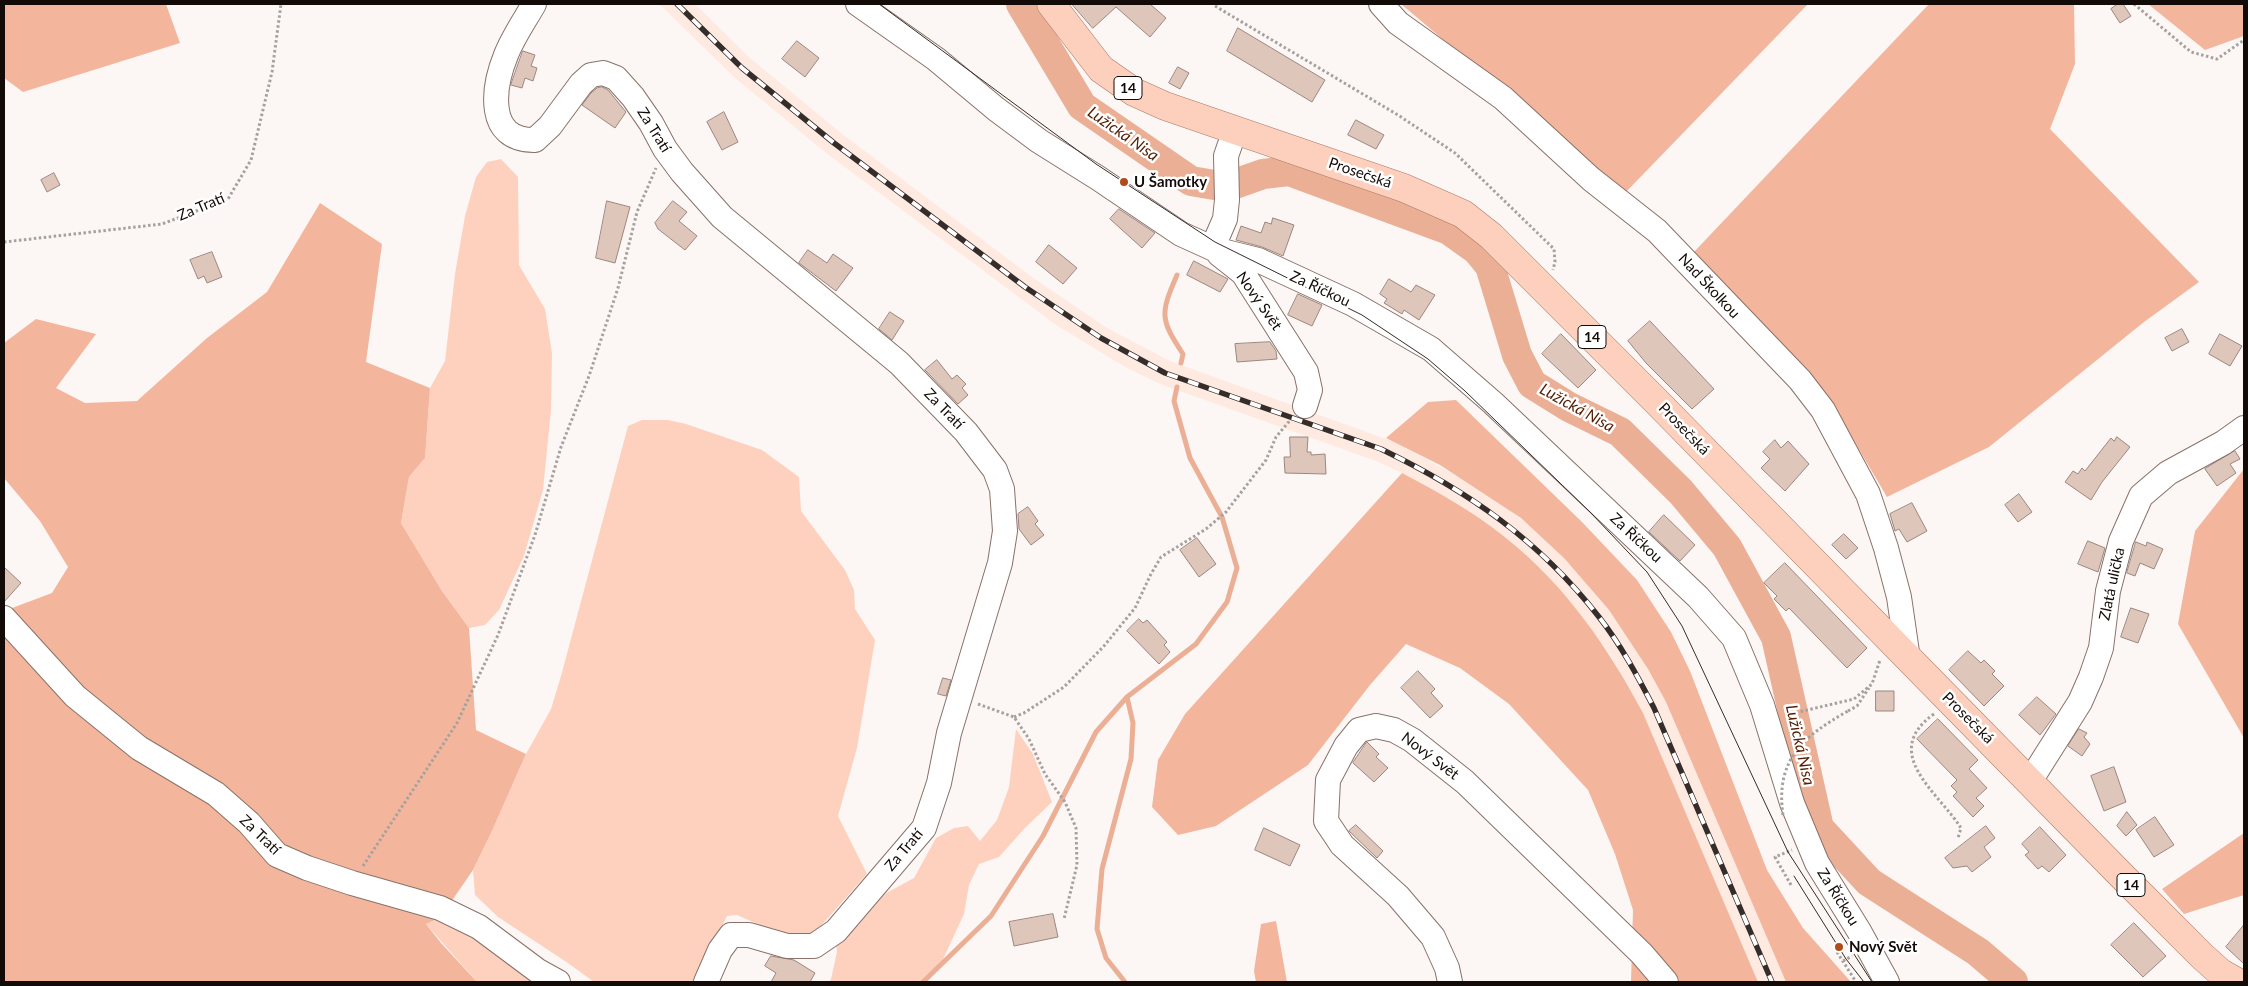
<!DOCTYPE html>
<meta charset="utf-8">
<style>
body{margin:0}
#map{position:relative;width:2248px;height:986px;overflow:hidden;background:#fcf7f5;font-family:Lato,sans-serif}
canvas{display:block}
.frame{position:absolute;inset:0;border:5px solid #130b07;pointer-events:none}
</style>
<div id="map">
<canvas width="2248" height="986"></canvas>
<div class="frame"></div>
</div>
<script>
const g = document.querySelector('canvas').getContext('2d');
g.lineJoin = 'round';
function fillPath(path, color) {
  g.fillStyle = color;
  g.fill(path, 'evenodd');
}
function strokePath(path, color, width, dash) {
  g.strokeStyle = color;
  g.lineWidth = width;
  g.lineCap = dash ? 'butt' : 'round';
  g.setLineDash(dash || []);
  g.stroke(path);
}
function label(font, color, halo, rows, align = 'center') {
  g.font = font + ' Lato,sans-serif';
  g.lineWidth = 5;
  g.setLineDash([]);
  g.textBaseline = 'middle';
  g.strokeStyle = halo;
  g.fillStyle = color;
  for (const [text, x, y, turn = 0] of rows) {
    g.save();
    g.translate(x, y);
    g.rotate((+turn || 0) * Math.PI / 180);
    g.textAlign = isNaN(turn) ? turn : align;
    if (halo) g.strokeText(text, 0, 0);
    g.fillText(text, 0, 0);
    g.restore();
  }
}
const built = new Path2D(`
 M659 4H695L750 58 841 133 1032 277 1107 328 1170 361 1397 443 1473 485 1499 502 1538 532 1564 558 1609 610 1648 669 1666 702 1786 982H1758L1643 713 1626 682 1607 650 1570 602 1521 550 1485 522 1402 473 1376 461 1160 384 1127 368 1056 325 826 153 734 77Z`);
const green = new Path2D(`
 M501 159 518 177 519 265 545 309 552 353 551 410 543 490 524 556 499 610 485 625 469 628 442 591 401 523 409 477 425 458 430 388 445 361 455 274 465 216 476 177 487 162Z
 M642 420H668L686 424 762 450 799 477 801 511 845 570 854 590 855 609 875 640 857 748 838 816 867 874 811 937 794 940 737 915 727 916 717 936 701 982H594L568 963 498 917 475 895 473 870 492 831 526 754 551 709 561 676 628 426Z
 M1016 729 1033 754 1052 802 1024 829 999 857 979 864 969 885 964 914 939 968 922 982H829L831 979 837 952 836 942 879 897 914 878 936 838 954 828 968 826 980 841 997 820 1009 787Z
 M440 918 463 926 543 982H477L426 924Z`);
const forest = new Path2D(`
 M4 4H166L180 43 23 92 4 78Z
 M1401 4H1808L1625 193Z
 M1929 4H2074L2075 64 2050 129 2199 282 2144 322 1989 447 1887 497 1841 419 1787 349 1693 253Z
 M2148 4H2244V36L2205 50Z
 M320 203 382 244 366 362 430 388 425 458 409 477 401 523 442 591 469 628 476 730 526 754 492 831 473 870 440 918 426 924 441 943 477 982H4V611L52 593 68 567 40 521 4 478V343L36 319 96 334 56 388 85 403 137 401 207 338 267 292Z
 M1456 400 1582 522 1637 580 1671 632 1690 671 1767 870 1803 928 1851 982H1786L1666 702 1648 669 1609 610 1564 558 1521 518 1440 465 1386 438 1428 402Z
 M2244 469V738L2178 624 2195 531Z
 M1402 473C1438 492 1474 512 1506 538 1565 585 1608 647 1643 713L1758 982H1631L1633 910 1615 854 1588 790 1509 704 1460 668 1406 644 1370 685 1308 765 1216 826 1178 835 1152 807 1158 760 1185 714Z
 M2244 833V895L2184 914 2162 889Z
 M1276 921 1287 982H1256L1254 971 1261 924Z`);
const stream = new Path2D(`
 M1177 275C1160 314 1160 319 1183 354L1181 363
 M923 982 991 916 1043 836 1096 732 1127 697
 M1125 982 1106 958 1097 929 1102 869 1131 759 1133 723 1127 697 1196 644 1227 602 1237 568 1222 517 1190 458 1174 401 1177 387`);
const river = new Path2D(`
 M1021 4 1082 106 1191 181 1226 187 1263 174 1289 171 1449 230 1477 250 1490 266 1517 355 1532 384 1569 407 1620 432 1681 492 1727 547 1776 637 1819 828 1869 882 1978 952 2013 982`);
const building = new Path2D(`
 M1072 4H1150L1166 18 1150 37 1116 7 1093 28Z
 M2118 4H2123L2131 16 2120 23 2111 9Z
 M1238 28 1325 80 1312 102 1227 51Z
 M797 41 819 58 805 77 782 59Z
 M523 51 535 55 531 66 537 68 533 81 525 78 522 88 511 85Z
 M1178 67 1189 73 1180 89 1169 83Z
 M602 87 608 90 626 112 615 128 582 105 591 93 597 88Z
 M724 112 738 142 722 150 707 122Z
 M1356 120 1384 135 1376 149 1348 135Z
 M54 173 60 185 47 192 41 180Z
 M607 201 630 207 615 263 596 258Z
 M673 201 687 212 679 221 697 236 685 250 658 229 655 223Z
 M1119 209 1155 233 1142 248 1110 219Z
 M1273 218 1294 225 1283 256 1262 247 1236 240 1241 226 1261 233 1265 222 1271 224Z
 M1049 245 1077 268 1063 284 1036 262Z
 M808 250 827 263 833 254 853 268 836 291 799 263Z
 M212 252 222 277 207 283 204 276 198 279 190 260Z
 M1194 261 1228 279 1220 292 1187 275Z
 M1389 279 1411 292 1416 285 1435 295 1419 320 1404 310 1402 314 1384 303 1387 299 1380 294Z
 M1298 294 1322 305 1312 326 1288 315Z
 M890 312 904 321 892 340 879 329Z
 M1650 321 1714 389 1692 409 1646 363 1628 341Z
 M2182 329 2189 342 2172 351 2165 338Z
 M1561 334 1596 370 1578 388 1542 354Z
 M2220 334 2242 346 2230 366 2209 354Z
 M1270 342 1276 351 1277 359 1237 362 1235 344Z
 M937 360 952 379 957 375 966 384 962 388 968 395 958 404 925 370Z
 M1290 437H1308L1307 452H1311V455L1325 454 1326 474 1285 473 1284 457H1290Z
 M2117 437 2130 447 2102 482 2091 500 2065 482 2073 471 2078 474 2082 468 2085 471 2111 438 2114 441Z
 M1775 440 1781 448 1788 441 1809 464 1785 491 1761 468 1770 459 1763 452Z
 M2235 451 2240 459 2230 464 2236 473 2217 486 2205 469Z
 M2019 494 2032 512 2018 522 2005 505Z
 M1912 503 1927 531 1907 542 1899 529 1895 531 1890 514Z
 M1028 507 1038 521 1035 524 1044 535 1031 545 1019 529 1018 514Z
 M1664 515 1695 545 1680 561 1649 532Z
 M1844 534 1858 548 1846 559 1832 545Z
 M1197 538 1216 564 1199 577 1180 550Z
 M2088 541 2105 548 2098 572 2078 564Z
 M2136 542 2146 546 2147 542 2163 549 2154 569 2140 563 2135 576 2127 573Z
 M1785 563 1867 648 1847 668 1789 608 1786 611 1774 599 1777 596 1764 583Z
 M4 567 21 583 4 602Z
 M2131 608 2149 614 2138 643 2121 637Z
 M1139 619 1143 623 1147 620 1167 642 1164 645 1170 652 1159 664 1127 631Z
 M1968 651 1981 663 1984 660 1995 671 1992 674 2004 686 1984 706 1949 670Z
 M1418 671 1435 689 1431 693 1443 706 1430 718 1401 688Z
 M943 678 951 680 946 696 938 694Z
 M1876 691H1894V711H1876Z
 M2037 697 2056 714 2040 735 2019 715Z
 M1938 719 1978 760 1969 769 1987 788 1976 798 1984 806 1973 817 1953 796 1957 792 1951 786 1957 780 1917 739Z
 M2079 729 2087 733 2084 737 2090 744 2082 756 2068 746Z
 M1367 742 1379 754 1376 757 1388 768 1374 782 1353 763Z
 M2114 767 2126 802 2104 811 2091 776Z
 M2127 812 2137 825 2126 836 2117 826Z
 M2155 817 2174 845 2154 857 2136 830Z
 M1356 825 1383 851 1377 858 1349 831Z
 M1986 826 1995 838 1984 847 1991 857 1972 872 1967 866 1953 868 1945 858Z
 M2040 827 2066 855 2049 872 2042 866 2038 869 2025 855 2029 852 2022 844Z
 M1264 828 1300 845 1290 866 1255 850Z
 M1053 914 1058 937 1014 946 1009 922Z
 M2134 923 2166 956 2143 977 2111 945Z
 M2244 925V964L2226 947Z
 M771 956 794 960 815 973 810 982H771L776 973 765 966Z`);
const path = new Path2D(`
 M2134 4 2191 52 2217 59 2244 40
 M1215 6 1398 115 1455 153 1554 249 1555 262 1553 270
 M4 242 162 224 228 199 251 160 272 72 281 4
 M978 704 1014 717 1029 739 1045 774 1065 802 1076 828 1077 865 1064 919
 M1848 711 1857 706 1869 688
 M1934 714C1879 753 1939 793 1961 828L1958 838
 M1786 715 1854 699 1872 684 1880 660
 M1014 717 1024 713 1064 687 1104 646 1135 608 1151 574 1161 557 1206 529 1226 512 1266 460 1276 437 1292 418
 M363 866 457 723 498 635 535 535 561 447 589 376 618 288 637 212 656 168
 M1791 885 1775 857 1792 850
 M1837 952 1856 982
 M1843 961 1852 956`);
const minor = new Path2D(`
 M534 4C525 20 513 37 506 55 493 87 485 141 535 140L550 126 581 84 591 75 603 73 616 78 633 97 651 123 665 149 682 172 722 217 899 363 966 432 995 470 1002 489 1005 531 1000 563 949 733 939 783 924 828 836 931 814 946H787L749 935H731L720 950 706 982
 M858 4 936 59 996 109 1039 141 1098 178 1181 234 1214 249 1258 260 1353 304 1431 349 1493 403 1698 597 1734 638 1762 705 1792 803 1817 863 1859 931 1887 982
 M1381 4 1398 23 1503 98 1591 179 1657 231 1800 380 1823 410 1868 494 1886 548 1899 597 1908 659
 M1214 249 1215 242 1225 219 1227 200 1226 156 1235 130
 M1219 254 1243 273 1306 372 1310 390 1305 406
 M4 618 75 696 139 748 216 794 249 823 277 855 307 868 352 883 440 908 479 927 538 971 558 982
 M2030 781 2080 702 2091 677 2101 648 2108 591 2121 541 2141 496 2168 473 2223 443 2244 428
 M1450 982 1447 968 1433 937 1398 896 1342 845 1326 821 1328 780 1346 746 1359 730 1376 726 1394 730 1412 740 1465 782 1642 954 1666 982`);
const major = new Path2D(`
 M1051 4 1101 69 1134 92 1165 106 1404 188 1463 214 1491 236 1656 401 2121 875 2202 956 2221 973 2237 982`);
const tram = new Path2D(`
 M879 4 1096 164 1215 242 1362 315 1428 359 1465 391 1591 513 1647 572 1682 626 1788 852 1872 982
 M1794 876 1846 959 1864 982`);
const rail = new Path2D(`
 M677 4 742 68 834 143 1025 287 1101 338 1165 373 1381 449C1468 491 1539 540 1599 617 1621 645 1638 677 1654 708L1772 982`);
const pathBridge = new Path2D(`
 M1783 815C1775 759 1804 736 1848 711`);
const markers = [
 [1124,182,5,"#b04c19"],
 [1839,947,5,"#b04c19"]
];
const shields = [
 [1128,88,28],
 [1592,337,28],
 [2131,885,28]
];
const shieldNames = [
 ["14",1128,88],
 ["14",1592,337],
 ["14",2131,885]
];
const streetNames = [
 ["Za Tratí",654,130,58],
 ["Prosečská",1360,173,19],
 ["Za Tratí",201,207,-23],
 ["Nad Školkou",1709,286,47],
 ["Za Říčkou",1320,289,25],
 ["Nový Svět",1259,301,55],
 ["Za Tratí",944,409,46],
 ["Prosečská",1684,429,46],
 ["Za Říčkou",1636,538,43],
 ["Zlatá ulička",2112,584,-78],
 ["Prosečská",1968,718,45],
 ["Nový Svět",1430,756,37],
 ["Za Tratí",260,835,44],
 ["Za Tratí",904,850,-50],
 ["Za Říčkou",1838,897,58]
];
const poiNames = [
 ["U Šamotky",1134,182],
 ["Nový Svět",1849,947]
];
const waterNames = [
 ["Lužická Nisa",1123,134,35],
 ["Lužická Nisa",1577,408,29],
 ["Lužická Nisa",1800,745,77]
];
fillPath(built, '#feeae1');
fillPath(green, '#fed1bf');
fillPath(forest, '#f3b69c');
strokePath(stream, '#ebaf95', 5);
strokePath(river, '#ebaf95', 30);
fillPath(building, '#dec6bb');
strokePath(building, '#9d867d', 1);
strokePath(minor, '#897269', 26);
strokePath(major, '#aa7761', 29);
strokePath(path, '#a7a19e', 3, [2.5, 2.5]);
strokePath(minor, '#fff', 24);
strokePath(major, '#fdd0bd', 28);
strokePath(tram, '#352d2a', 1);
strokePath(rail, '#352d2a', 5.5);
strokePath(rail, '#fff', 4, [11]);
strokePath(pathBridge, '#a7a19e', 3, [2.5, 2.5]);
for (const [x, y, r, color] of markers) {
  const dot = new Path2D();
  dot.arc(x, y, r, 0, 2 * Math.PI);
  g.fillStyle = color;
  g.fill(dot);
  strokePath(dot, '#fff', 2);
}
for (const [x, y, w] of shields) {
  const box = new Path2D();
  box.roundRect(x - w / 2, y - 11.5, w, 23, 4);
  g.fillStyle = '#fff';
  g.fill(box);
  strokePath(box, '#130b07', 1);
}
label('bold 14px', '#130b07', null, shieldNames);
label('15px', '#130b07', '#fff', streetNames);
label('bold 15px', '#130b07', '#fff', poiNames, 'left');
label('italic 16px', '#521d02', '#fff', waterNames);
</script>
